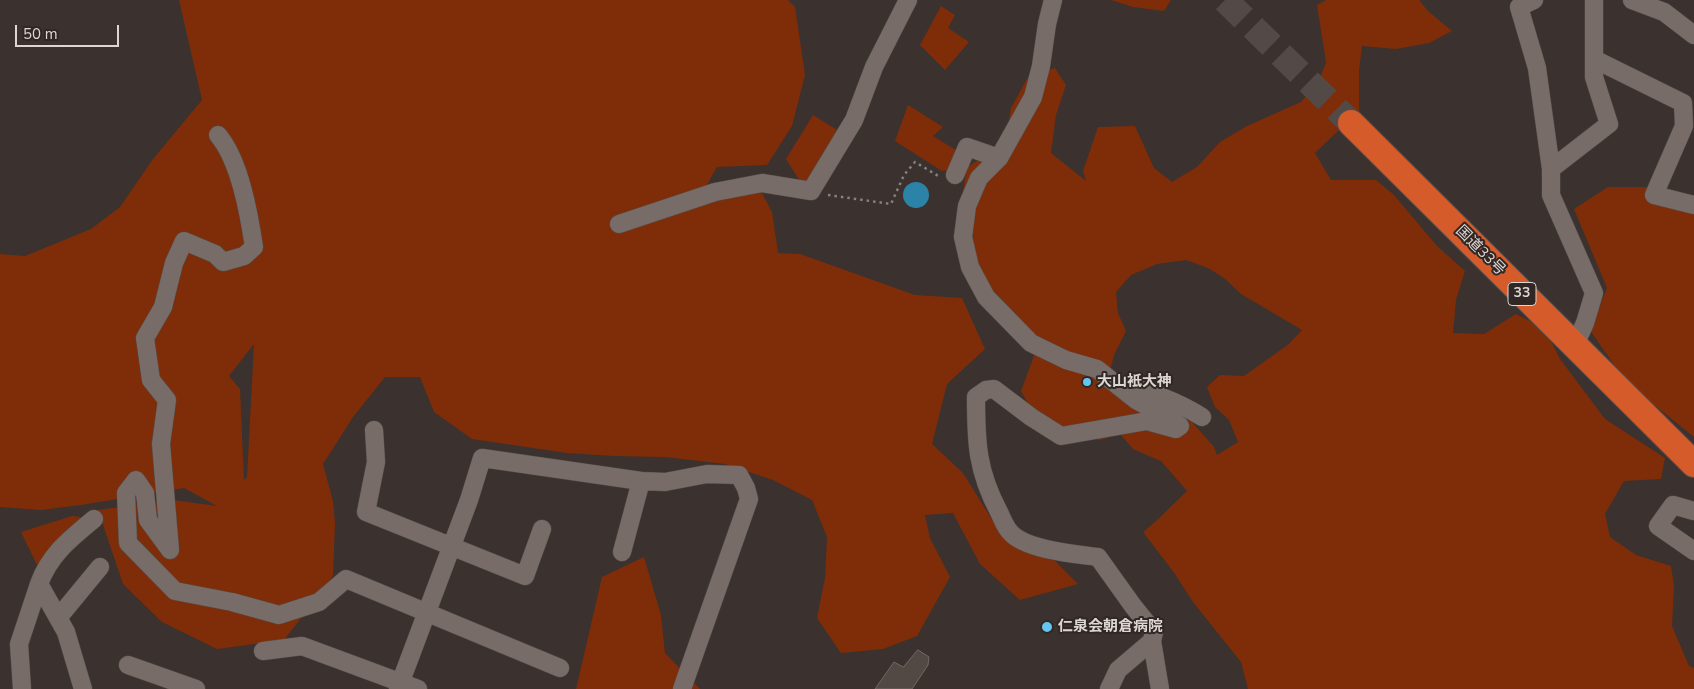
<!DOCTYPE html>
<meta charset="utf-8">
<style>
body{margin:0}
#map{position:relative;width:1694px;height:689px;overflow:hidden;background:#3b312e;font-family:"Nunito Sans",sans-serif}
canvas{display:block}
.scale{position:absolute;left:15px;top:25px;width:104px;height:22px;box-sizing:border-box;border:2px solid #ddd7d4;border-top:0;padding-left:6px;font-size:15px;line-height:18px;white-space:nowrap;color:#ddd7d4;-webkit-text-stroke:4px #312724;paint-order:stroke}
</style>
<div id="map">
<canvas width="1694" height="689"></canvas>
<div class="scale">50 m</div>
</div>
<script>
const g = document.querySelector('canvas').getContext('2d');
g.lineJoin = 'round';
function fillPath(path, color) {
  g.fillStyle = color;
  g.fill(path, 'evenodd');
}
function strokePath(path, color, width, dash) {
  g.strokeStyle = color;
  g.lineWidth = width;
  g.lineCap = dash ? 'butt' : 'round';
  g.setLineDash(dash || []);
  g.stroke(path);
}
function label(font, color, halo, rows, align = 'center') {
  g.font = font + ' "Nunito Sans","Noto Sans JP",sans-serif';
  g.lineWidth = 4;
  g.setLineDash([]);
  g.textBaseline = 'middle';
  g.strokeStyle = halo;
  g.fillStyle = color;
  for (const [text, x, y, turn = 0] of rows) {
    g.save();
    g.translate(x, y);
    g.rotate((+turn || 0) * Math.PI / 180);
    g.textAlign = isNaN(turn) ? turn : align;
    if (halo) g.strokeText(text, 0, 0);
    g.fillText(text, 0, 0);
    g.restore();
  }
}
const green = new Path2D(`
 M179 0H788L795 7 805 75 792 126 767 165 717 167 704 190 760 189 772 212 778 253 800 254 915 295 962 298 985 349 947 384 932 444 963 473 993 521 1020 546 1051 557 1078 584 1020 600 980 564 953 513 925 515 930 538 950 577 917 636 883 649 841 653 817 618 825 578 827 537 812 500 773 480 725 464 665 457 614 456 567 453 472 439 434 412 420 377H385L353 417 323 464 333 501 335 523 333 576 284 640 217 649 162 622 123 584 98 510 173 500 217 506 184 488 81 505 41 510 0 507V254L25 256 91 229 120 207 153 159 202 100ZM254 344 247 477 244 480 240 389 229 376Z
 M1111 0H1171L1164 11 1133 7Z
 M1326 0H1419L1428 11 1452 31 1429 43 1396 49 1362 46 1359 71V111L1315 153 1331 180H1376L1394 195 1437 246 1465 271 1456 300 1453 333 1484 334 1516 314 1545 329 1560 359 1605 419 1665 458 1661 479 1624 481 1605 514 1610 537 1636 555 1671 566 1674 586 1672 626 1689 666 1694 668V689H1248L1241 662 1193 602 1175 574 1143 532 1155 522 1187 491 1161 461 1133 449 1120 434 1100 440 1063 433 1033 413 1021 391 1035 353 973 272 959 232 966 168 988 154 1007 132 1011 108 1028 77 1055 68 1066 85 1056 115 1051 153 1086 181 1083 171 1098 127 1135 126 1154 168 1172 182 1197 167 1220 142 1247 126 1301 102 1319 81 1326 62 1317 5ZM1186 260 1208 268 1224 278 1241 294 1302 330 1289 344 1244 376 1220 375 1207 387 1215 407 1229 420 1238 442 1217 455 1214 447 1192 422 1159 407 1109 375 1114 355 1126 331 1118 313 1116 292 1131 275 1157 264Z
 M941 6 955 15 948 28 969 42 945 70 920 45Z
 M908 105 943 127 933 136 959 152 950 170 942 171 895 141Z
 M813 115 842 133 809 188 803 186 786 159Z
 M1608 187H1648L1694 199V437L1653 404 1614 365 1590 330 1607 288 1574 209Z
 M72 516 81 517 51 554 38 567 21 532Z
 M644 557 661 615 665 653 700 689H576L602 577Z`);
const water = new Path2D(`
 M903 195a13 13 0 1 1 26 0a13 13 0 1 1-26 0Z`);
const building = new Path2D(`
 M918 650 929 657 928 665 912 689H875L894 662 903 667Z`);
const highwayTunnel = new Path2D(`
 M1225 0 1351 123`);
const path = new Path2D(`
 M828 195 891 204 904 175 915 162 940 177`);
const minor = new Path2D(`
 M1053 0 1047 24 1041 66 1033 97 999 158 979 178 967 206 963 237 970 267 986 297 1031 343 1066 360 1097 369 1136 400 1168 417 1180 426 1176 429 1147 421 1061 436 1031 417 994 389 986 390 976 397C976 442 977 471 999 512 1002 518 1005 527 1010 532 1025 550 1076 554 1098 557L1133 606 1154 632 1152 641 1118 670 1109 689
 M1534 0 1519 7 1537 68 1551 169V195L1594 293 1585 323 1575 345
 M1632 0 1664 12 1694 35
 M1594 59 1683 103 1684 126 1654 195 1694 205
 M218 135C240 161 249 214 254 247L244 256 223 262 215 254 184 241 174 263 163 307 145 338 151 380 167 400 161 444 170 550 148 520 145 493 136 480 126 493 128 543 175 591 232 602 279 615 319 602 346 579 560 668
 M1551 169 1609 124 1594 77V0
 M955 175 967 147 999 158
 M619 224 715 192 762 183 811 191 854 120 874 67 908 0
 M1121 384C1150 392 1177 401 1202 417
 M374 430 376 462 366 512 525 576 542 529
 M1694 511 1673 505 1658 526 1694 551
 M622 552 641 481
 M58 618 100 567
 M1152 641 1160 689
 M263 651 302 646 418 689
 M128 665 196 689
 M22 689 19 644 39 584
 M83 689 66 632 39 584C50 554 70 539 94 519
 M398 689 469 500 482 458 641 481 665 482 707 474 739 475 746 488 749 499 682 689`);
const highway = new Path2D(`
 M1351 123 1694 464`);
const markers = [
 [1087,382,5,"#65c5ee"],
 [1047,627,6,"#65c5ee"]
];
const shields = [
 [1522,294,28]
];
const shieldNames = [
 ["33",1522,294]
];
const streetNames = [
 ["国道33号",1480,251,45]
];
const poiNames = [
 ["大山衹大神",1097,382],
 ["仁泉会朝倉病院",1058,627]
];
fillPath(green, '#7f2d08');
fillPath(water, '#2b84a8');
fillPath(building, '#524844');
strokePath(building, '#736864', 1);
strokePath(highwayTunnel, '#534a47', 26, [26, 13]);
strokePath(minor, '#564e4b', 19);
strokePath(highway, '#564e4b', 28);
strokePath(path, '#89817e', 2.5, [2.5, 4]);
strokePath(minor, '#776c68', 18);
strokePath(highway, '#d55b2b', 26);
for (const [x, y, r, color] of markers) {
  const dot = new Path2D();
  dot.arc(x, y, r, 0, 2 * Math.PI);
  g.fillStyle = color;
  g.fill(dot);
  strokePath(dot, '#312724', 2);
}
for (const [x, y, w] of shields) {
  const box = new Path2D();
  box.roundRect(x - w / 2, y - 11.5, w, 23, 4);
  g.fillStyle = '#312724';
  g.fill(box);
  strokePath(box, '#ddd7d4', 1);
}
label('bold 14px', '#ddd7d4', null, shieldNames);
label('15px', '#ddd7d4', '#312724', streetNames);
label('bold 15px', '#ddd7d4', '#312724', poiNames, 'left');
</script>
